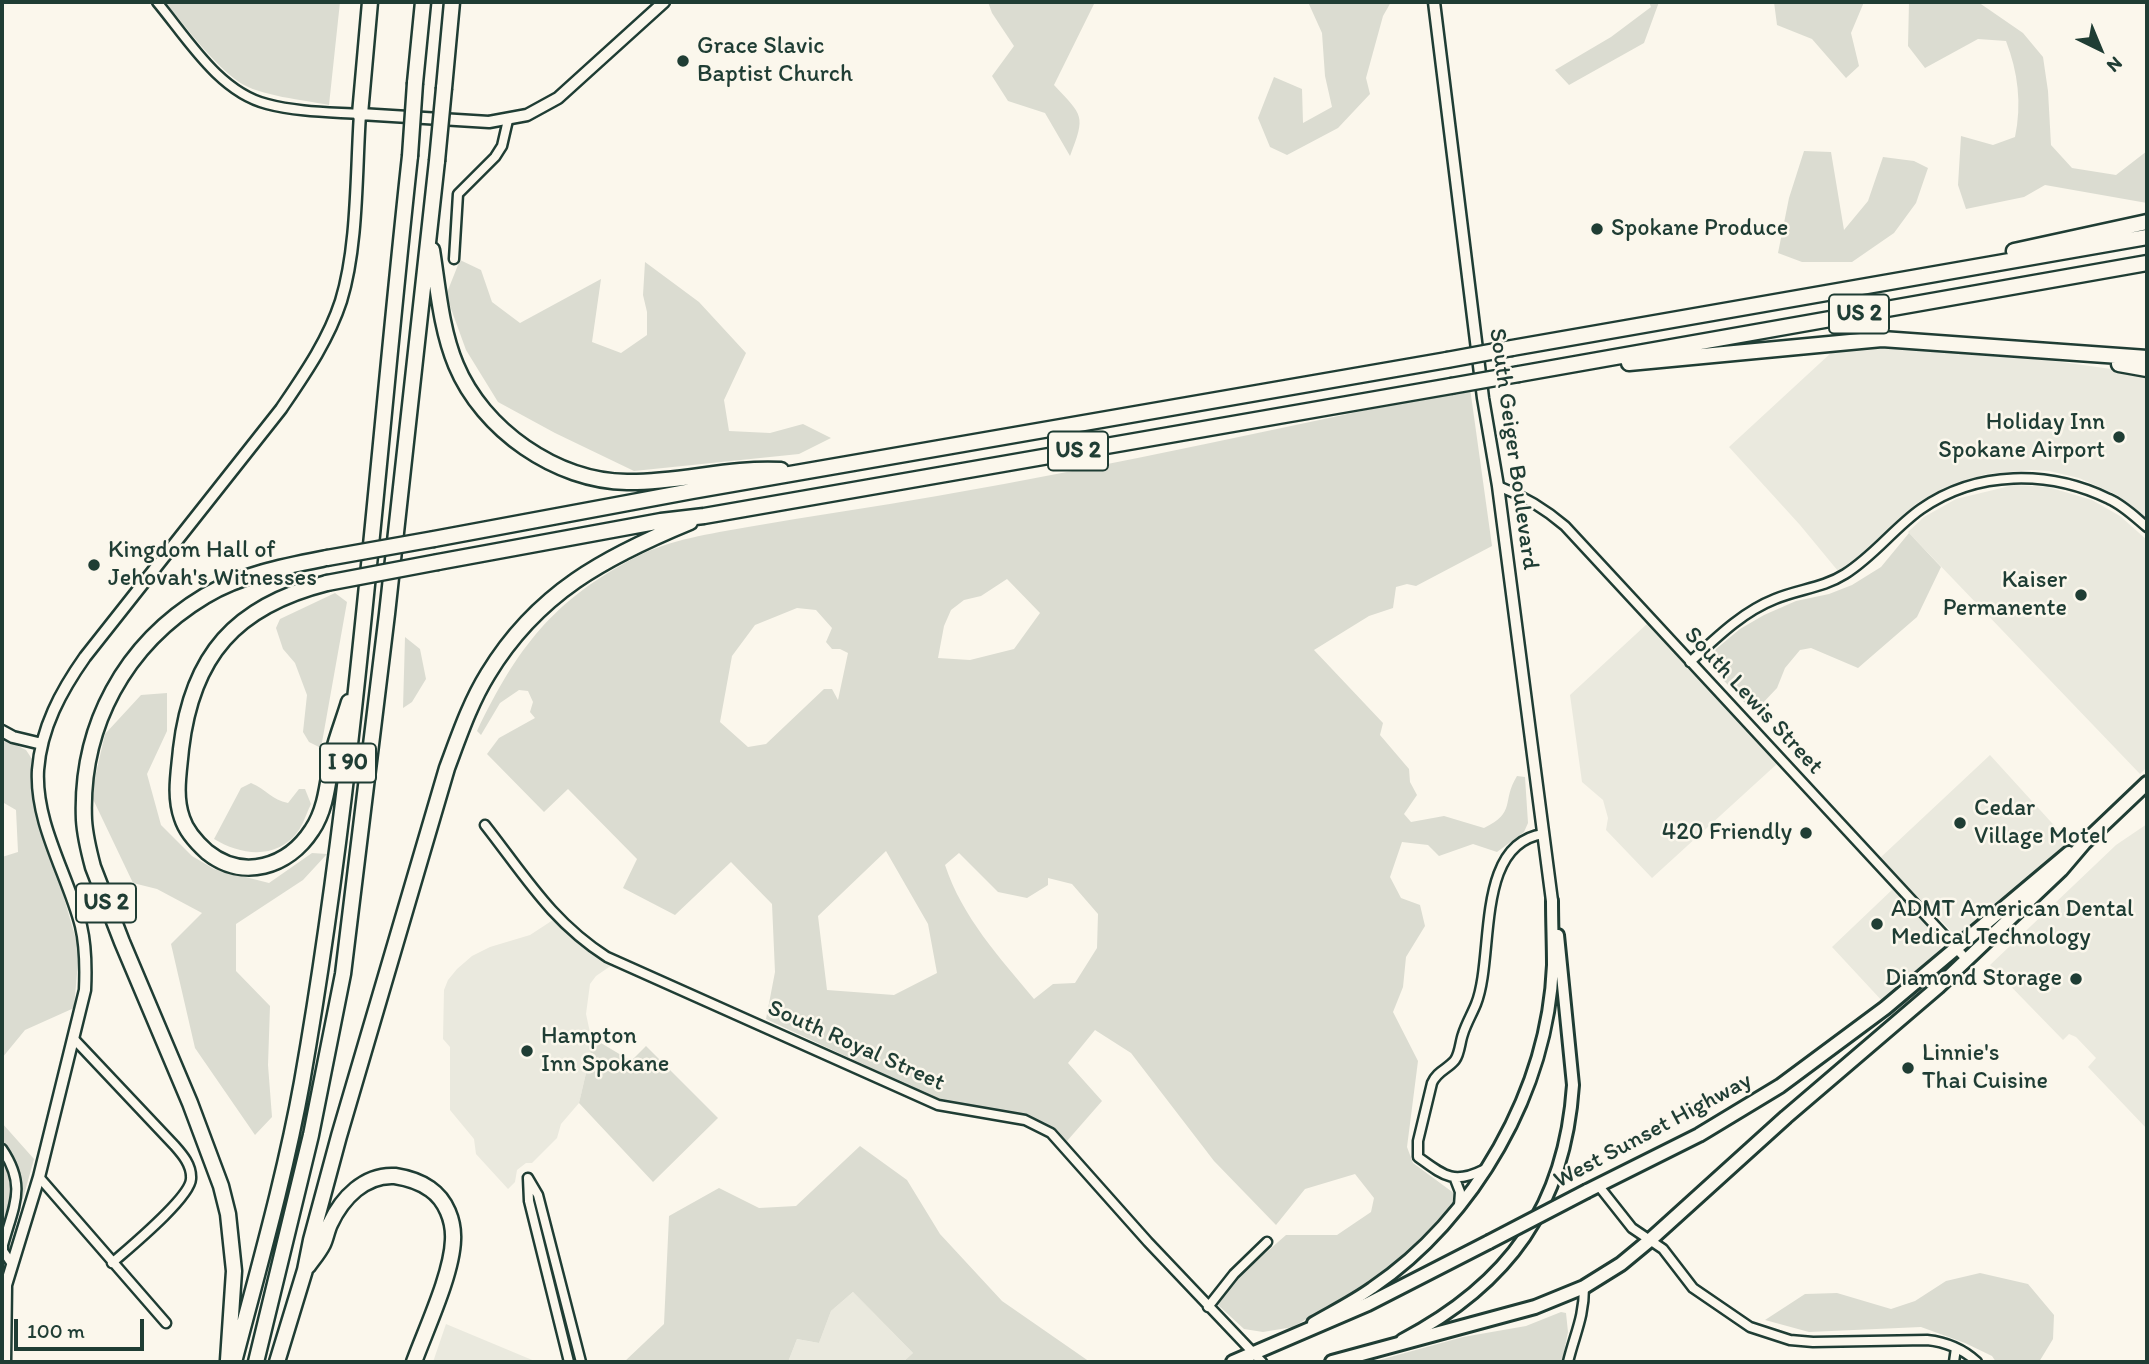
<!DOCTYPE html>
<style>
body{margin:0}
#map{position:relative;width:2149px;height:1364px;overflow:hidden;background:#fbf7ec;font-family:Itim,sans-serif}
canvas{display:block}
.frame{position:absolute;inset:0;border:4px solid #1f3d34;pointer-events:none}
.north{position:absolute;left:2065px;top:14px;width:70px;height:70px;-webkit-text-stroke:5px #fbf7ec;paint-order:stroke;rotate:137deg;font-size:19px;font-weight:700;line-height:28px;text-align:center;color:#1f3d34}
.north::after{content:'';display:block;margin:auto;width:24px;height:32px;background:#1f3d34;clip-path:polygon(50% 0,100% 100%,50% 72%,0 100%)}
.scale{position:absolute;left:14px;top:1319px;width:130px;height:32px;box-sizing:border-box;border:4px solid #1f3d34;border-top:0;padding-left:9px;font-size:21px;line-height:24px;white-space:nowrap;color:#1f3d34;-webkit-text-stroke:5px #fbf7ec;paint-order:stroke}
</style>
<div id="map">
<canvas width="2149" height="1364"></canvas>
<div class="frame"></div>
<div class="north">N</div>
<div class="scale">100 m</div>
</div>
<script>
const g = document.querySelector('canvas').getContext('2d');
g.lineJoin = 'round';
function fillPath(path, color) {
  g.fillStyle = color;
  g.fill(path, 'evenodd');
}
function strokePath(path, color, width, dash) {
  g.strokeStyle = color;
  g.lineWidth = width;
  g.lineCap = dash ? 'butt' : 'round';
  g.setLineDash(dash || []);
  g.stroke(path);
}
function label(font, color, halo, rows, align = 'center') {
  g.font = font + ' Itim,sans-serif';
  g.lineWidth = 5;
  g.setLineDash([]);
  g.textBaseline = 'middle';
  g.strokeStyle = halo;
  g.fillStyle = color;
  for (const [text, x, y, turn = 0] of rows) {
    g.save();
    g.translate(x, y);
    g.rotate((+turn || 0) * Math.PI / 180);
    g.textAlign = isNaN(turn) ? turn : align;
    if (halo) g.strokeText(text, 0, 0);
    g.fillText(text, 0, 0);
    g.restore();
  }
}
const built = new Path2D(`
 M1894 347 2004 354 2147 374V518L2117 495 2079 478 2049 471 2031 470 1986 474 1944 488 1916 504 1868 550 1838 571 1800 525 1729 447 1832 352Z
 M2014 485 2048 487 2092 500 2120 516 2147 540V767L2140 774 1908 532 1924 517 1956 499Z
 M1648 623 1778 763 1652 878 1606 830 1608 818 1603 800 1582 782 1570 695Z
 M1990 755 2071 844 2015 893 1963 935H1959L1951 931 1880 858Z
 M2147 824V1129L2088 1067 2096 1058 2076 1037 2069 1034 2063 1040 1990 965 2116 845Z
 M1895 887 1928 923 1938 937 1941 947 1937 960 1884 1003 1832 947Z
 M553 920 585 946 615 963 596 976 590 984 586 1014 591 1037 590 1056 579 1103 561 1124 557 1138 532 1163H526L517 1170 515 1182 508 1189 476 1154 474 1139 450 1110V1047L443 1039 444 990 448 980 457 969 472 956 490 947 530 935Z
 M853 1292 913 1353 903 1362H788L797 1339 819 1343 831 1311Z
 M446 1324 537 1362H433Z`);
const green = new Path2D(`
 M165 2H340L329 105C305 100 259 96 239 82 210 61 188 29 165 2Z
 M988 2H1095L1054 85C1083 116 1086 115 1070 156L1045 113 1008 101 992 76 1014 46 992 13Z
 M1308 2H1391L1383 16 1366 78 1370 94 1338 128 1287 155 1270 147 1258 118 1274 77 1302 89 1303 123 1332 107 1325 76 1322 33Z
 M1649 2H1659L1644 43 1569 85 1555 70 1611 37 1651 7Z
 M1774 2H1864L1851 33 1859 66 1846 78 1812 39 1777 25Z
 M1909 2H1978L2023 33 2043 57 2048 91 2051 145 2072 168 2116 175 2147 151V203L2045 185 2024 197 1966 209 1958 185 1961 136 1993 145 2015 137C2022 104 2018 72 2006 41L1978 39 1925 68 1908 46Z
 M1804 151 1831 152 1844 230 1868 201 1883 157 1914 161 1928 168 1916 203 1894 233 1852 262H1802L1778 253 1789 198Z
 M460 260 481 270 492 302 520 323 601 279 592 342 621 353 647 335V312L643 295 645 262 699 302 746 353 724 400 729 431 770 433 803 424 831 438 799 454 634 471 555 433 498 402 466 350 446 295Z
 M1470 388 1492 546 1416 586 1407 584 1396 587 1393 608 1369 616 1314 650 1383 723 1380 735 1409 769 1410 782 1417 795 1404 814 1411 822 1444 816 1484 828C1517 812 1501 802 1517 776L1525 777 1528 823 1524 832 1497 852 1473 844 1439 856 1428 845 1402 842 1390 877 1401 898 1420 905 1425 926 1406 957 1403 987 1393 1012 1418 1061 1407 1147 1413 1163 1455 1194 1456 1202 1424 1238 1382 1275 1293 1327 1263 1332 1244 1329 1217 1304 1237 1278 1286 1235H1337L1371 1212 1374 1198 1355 1174 1305 1189 1276 1225 1214 1161 1131 1053 1095 1030 1068 1063 1102 1101 1067 1141 1045 1123 1016 1113 946 1103 766 1019 775 972 772 904 731 862 675 915 623 888 637 859 568 789 544 812 487 754 499 738 535 718 530 712 533 702 528 691 519 690 500 703 481 735 477 731C517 648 553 600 636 557 671 539 710 534 748 527 811 516 874 507 937 496 1116 465 1293 425 1470 388ZM1007 579 1040 613 1014 649 970 660 938 658 944 626 951 610 964 600 981 596ZM797 608 816 610 832 628 826 642 832 649H840L848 653 838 700 832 689H824L766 744 748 747 720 722 732 656 755 625ZM886 851 928 924 937 973 894 995 827 990 818 916ZM959 853 998 892 1027 898 1048 885V878L1072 884 1098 914 1097 948 1075 983 1053 984 1034 999C1000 958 962 917 945 865Z
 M1909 533 1941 567 1917 617 1858 668 1811 648 1800 650 1785 668 1777 688 1760 706 1746 704 1710 666 1716 649 1740 629 1764 615 1796 601 1829 594 1852 585 1881 567Z
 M335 593 347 602 321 748 309 742 303 732 307 695 295 663 283 649 276 628 280 619Z
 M405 637 420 649 426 679 412 702 403 708Z
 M167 693V731L147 774 161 825 192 856 214 869 269 883 312 853 327 854 303 880 236 924V971L270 1006 268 1065 272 1117 255 1135 195 1048 171 944 202 913 157 889 133 883 91 795 105 734 141 695Z
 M2 738 26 750 34 762 50 849 79 950 74 1008 25 1030 2 1058V951L4 946 2 857 18 852 16 810 4 803 2 805Z
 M251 783C266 789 272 800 288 803L299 789H305L311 804C307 812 304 822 299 830 278 860 242 856 214 839L241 788Z
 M591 1037 631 1061 646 1046 718 1118 653 1182 579 1103 590 1056Z
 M2 1123 34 1159 2 1274Z
 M860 1146 907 1180 940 1234 1002 1301 1090 1362H903L913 1353 853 1292 831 1311 819 1343 797 1339 788 1362H624L664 1324 669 1216 719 1188 759 1208 796 1206Z
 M1980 1273 2028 1284 2054 1315 2053 1339 2039 1362H1996L1992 1356 1965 1343 1921 1327 1809 1332 1765 1320 1805 1294 1837 1293 1891 1309 1915 1301 1946 1281Z
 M1561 1312 1566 1313 1568 1332 1562 1362H1372L1463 1337 1526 1326Z`);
const minor = new Path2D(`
 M157 2C187 38 219 92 267 104 297 112 329 112 360 114
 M454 259 458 194 495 157 502 146 508 120
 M1498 486C1524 496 1544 508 1565 526L1967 960
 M1690 662C1716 638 1742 612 1775 599 1799 589 1823 588 1845 574 1874 556 1894 528 1921 509 1977 470 2049 470 2109 499 2123 505 2135 517 2147 527
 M485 825C525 876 551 921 607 957L938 1105 1025 1120 1051 1133 1148 1242 1262 1362
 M73 1038 174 1145C182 1154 192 1165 191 1179 190 1198 129 1248 112 1263
 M2 1149C27 1186 14 1205 3 1245V1251L12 1264
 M1483 1170C1453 1185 1443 1175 1418 1157V1141L1432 1083C1437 1071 1448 1069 1455 1060 1460 1053 1460 1042 1463 1034 1466 1024 1472 1014 1476 1004 1495 957 1474 844 1543 834
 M39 1177 166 1323
 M1455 1179 1460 1192 1459 1206
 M1598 1185 1632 1228 1663 1249 1693 1288 1750 1327 1790 1340 1813 1342 1927 1340C1946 1342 1963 1349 1977 1362
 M1208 1307 1234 1274 1267 1242
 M569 1362 529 1201 528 1178 538 1195 581 1362
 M1568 1362C1575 1333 1584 1318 1584 1287
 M1954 1362 1956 1348`);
const tertiary = new Path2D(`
 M1434 2 1483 398 1498 486 1552 901
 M2 731 13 737 42 744
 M5 1362 6 1285 39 1177 85 990C86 968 86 947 81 926 68 875 35 824 38 770 41 728 61 691 85 657L281 409C304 375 328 341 341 301 358 246 356 172 360 114L489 122 527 115 558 98 664 2`);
const secondary = new Path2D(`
 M1313 1323C1332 1312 1354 1301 1372 1288 1475 1218 1548 1090 1553 965 1553 944 1552 923 1552 901
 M1402 1340C1509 1284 1565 1206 1573 1085L1558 935`);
const primary = new Path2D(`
 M1587 1191 1699 1135 1780 1086 1885 1008 2069 853
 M1233 1362 1368 1304 1489 1242
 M1332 1362 1535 1307 1584 1287 1621 1264 1650 1240 1786 1117 1938 987 2061 870 2084 843 2147 783`);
const motorway = new Path2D(`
 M415 83 423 2
 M444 88 452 2
 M360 114 370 2
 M432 250C438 288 441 329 456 365 483 430 556 481 627 482 679 483 729 467 781 470
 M2014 251 2147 222
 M1512 348 2147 237
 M1629 363 1882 339 2147 358
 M2119 364 2147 369
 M1519 374 2147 263
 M434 539 692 491 1447 360
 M438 562 661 521 704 516 1451 386
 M327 583C236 606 192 655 181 749 179 772 174 796 182 818 186 831 197 843 207 852 243 881 288 867 312 830 327 808 328 778 333 753 337 736 344 719 349 702
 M308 1266C313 1259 319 1252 323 1244 326 1238 327 1230 330 1224 342 1198 365 1174 395 1176 408 1178 419 1181 430 1189 446 1200 454 1221 453 1240 452 1274 426 1329 414 1362
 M228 1360 234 1271 228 1214 221 1186 190 1103 122 942 93 867C89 852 85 836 84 820 80 726 125 644 205 596 242 574 286 566 327 558
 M234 1362C258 1270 285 1176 302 1082 356 776 376 465 410 156
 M256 1362 311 1135 343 974 387 614 437 161
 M277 1362 305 1270 311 1240 339 1136 447 768C459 736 470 703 488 674 537 593 605 557 690 522`);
const primaryBridge = new Path2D(`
 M1489 1242 1587 1191`);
const motorwayBridge = new Path2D(`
 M410 156 415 83
 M437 161 444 88
 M1447 360 1512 348
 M1451 386 1519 374
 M327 558 434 539
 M327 583 438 562`);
const markers = [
 [683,61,7,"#1f3d34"],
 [1597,229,7,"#1f3d34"],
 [2119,437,7,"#1f3d34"],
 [94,565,7,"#1f3d34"],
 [2081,595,7,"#1f3d34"],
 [1960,823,7,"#1f3d34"],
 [1806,833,7,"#1f3d34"],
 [1877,924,7,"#1f3d34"],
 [2076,979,7,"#1f3d34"],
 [527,1051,7,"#1f3d34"],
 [1908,1068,7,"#1f3d34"]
];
const shields = [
 [1859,314,60],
 [1078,451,60],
 [348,763,56],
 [106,903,60]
];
const shieldNames = [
 ["US 2",1859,314],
 ["US 2",1078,451],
 ["I 90",348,763],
 ["US 2",106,903]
];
const poiNames = [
 ["Grace Slavic",697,47],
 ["Baptist Church",697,75],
 ["Spokane Produce",1611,229],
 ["Holiday Inn",2105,423,"right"],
 ["Spokane Airport",2105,451,"right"],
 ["Kingdom Hall of",108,551],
 ["Jehovah's Witnesses",108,579],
 ["Kaiser",2067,581,"right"],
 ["Permanente",2067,609,"right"],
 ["Cedar",1974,809],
 ["Village Motel",1974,837],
 ["420 Friendly",1792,833,"right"],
 ["ADMT American Dental",1891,910],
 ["Medical Technology",1891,938],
 ["Diamond Storage",2062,979,"right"],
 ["Hampton",541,1037],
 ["Inn Spokane",541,1065],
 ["Linnie's",1922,1054],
 ["Thai Cuisine",1922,1082]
];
const streetNames = [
 ["South Geiger Boulevard",1513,449,82],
 ["South Lewis Street",1753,701,47],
 ["South Royal Street",856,1046,24],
 ["West Sunset Highway",1653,1131,-28]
];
fillPath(built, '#eae9de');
fillPath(green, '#dbdcd1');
strokePath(minor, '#1f3d34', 13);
strokePath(tertiary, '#1f3d34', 15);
strokePath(secondary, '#1f3d34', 16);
strokePath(primary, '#1f3d34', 18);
strokePath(motorway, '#1f3d34', 19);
strokePath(minor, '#fbf7ec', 8);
strokePath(tertiary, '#fbf7ec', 10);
strokePath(secondary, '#fbf7ec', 10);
strokePath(primary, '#fbf7ec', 12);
strokePath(motorway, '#fbf7ec', 14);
strokePath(primaryBridge, '#1f3d34', 18, []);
strokePath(motorwayBridge, '#1f3d34', 19, []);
strokePath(primaryBridge, '#fbf7ec', 12);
strokePath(motorwayBridge, '#fbf7ec', 14);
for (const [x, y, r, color] of markers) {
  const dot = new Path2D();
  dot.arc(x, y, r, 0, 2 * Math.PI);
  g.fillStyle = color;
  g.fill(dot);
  strokePath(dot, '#fbf7ec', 2.5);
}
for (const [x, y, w] of shields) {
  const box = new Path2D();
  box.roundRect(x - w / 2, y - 19.5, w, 39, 5);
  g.fillStyle = '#fbf7ec';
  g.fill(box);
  strokePath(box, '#1f3d34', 2);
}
label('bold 23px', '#1f3d34', null, shieldNames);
label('24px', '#1f3d34', '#fbf7ec', poiNames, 'left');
label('24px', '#1f3d34', '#fbf7ec', streetNames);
</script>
